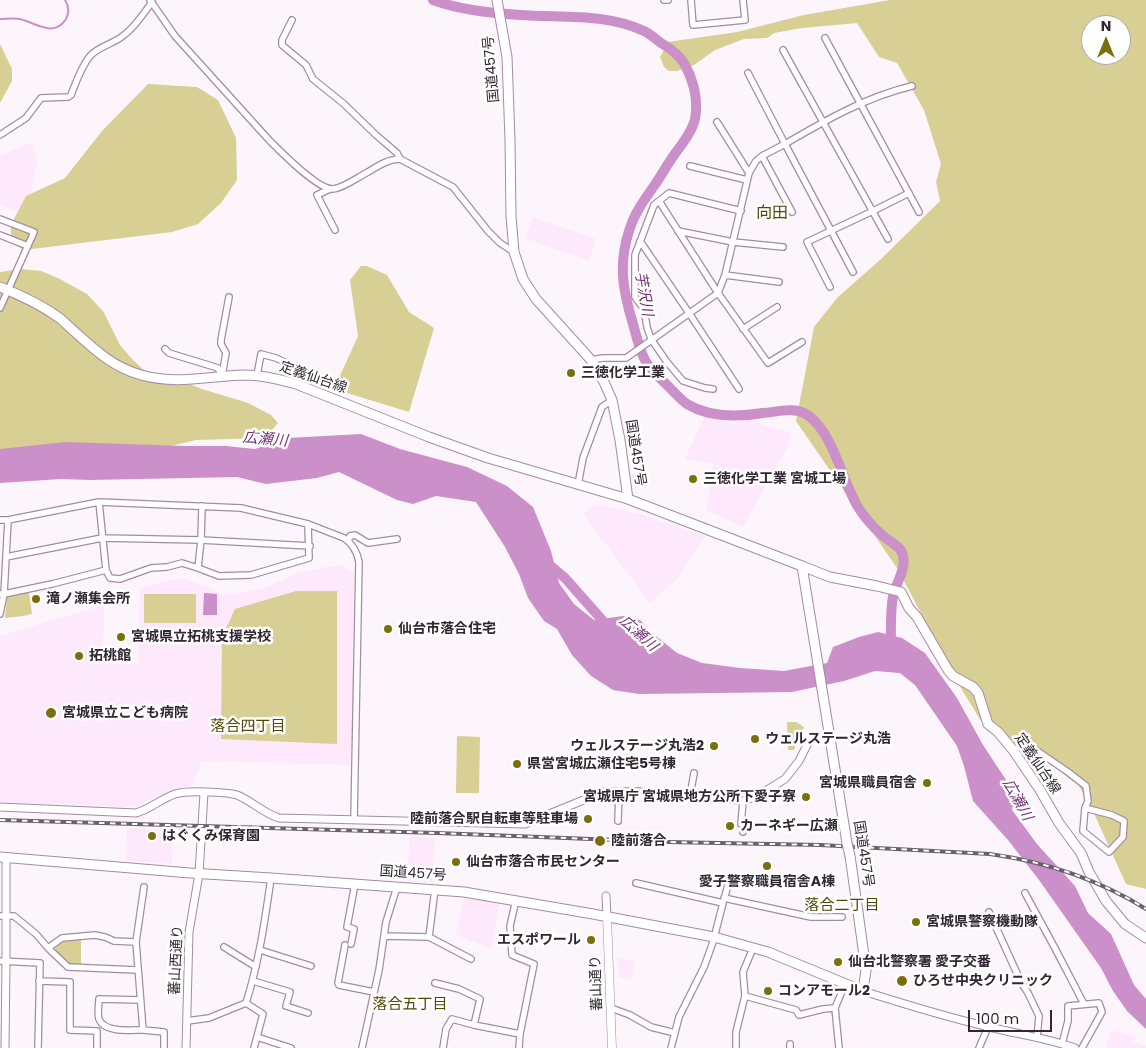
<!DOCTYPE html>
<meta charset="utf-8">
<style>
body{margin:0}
#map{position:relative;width:1146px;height:1048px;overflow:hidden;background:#fcf6fc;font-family:Poppins,sans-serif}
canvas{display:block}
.north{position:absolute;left:1081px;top:15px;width:50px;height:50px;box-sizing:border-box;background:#fff;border:1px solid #ada8ad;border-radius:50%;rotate:0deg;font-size:14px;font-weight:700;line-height:20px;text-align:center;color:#312631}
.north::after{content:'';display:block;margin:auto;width:18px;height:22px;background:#7b6e0c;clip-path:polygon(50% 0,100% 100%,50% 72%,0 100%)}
.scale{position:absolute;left:968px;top:1010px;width:84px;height:22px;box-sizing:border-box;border:2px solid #312631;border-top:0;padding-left:6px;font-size:15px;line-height:18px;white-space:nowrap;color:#312631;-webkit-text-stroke:4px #fff;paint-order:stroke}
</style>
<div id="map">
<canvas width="1146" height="1048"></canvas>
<div class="north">N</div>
<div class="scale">100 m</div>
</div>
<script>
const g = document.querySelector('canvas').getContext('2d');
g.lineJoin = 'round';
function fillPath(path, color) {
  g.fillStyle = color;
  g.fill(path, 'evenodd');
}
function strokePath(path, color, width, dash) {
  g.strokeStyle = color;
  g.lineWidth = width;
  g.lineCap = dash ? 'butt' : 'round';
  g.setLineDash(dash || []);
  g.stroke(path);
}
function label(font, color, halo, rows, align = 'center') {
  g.font = font + ' Poppins,"Noto Sans JP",sans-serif';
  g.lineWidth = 5;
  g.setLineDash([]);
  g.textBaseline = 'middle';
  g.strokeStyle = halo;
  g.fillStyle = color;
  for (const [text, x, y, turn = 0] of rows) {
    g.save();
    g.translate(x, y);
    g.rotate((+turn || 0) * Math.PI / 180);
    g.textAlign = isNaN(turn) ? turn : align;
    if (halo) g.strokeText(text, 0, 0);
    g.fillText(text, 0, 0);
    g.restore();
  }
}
const built = new Path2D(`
 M32 142 37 162 28 209 34 219 0 205V156Z
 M533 217 596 239 589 261 525 238Z
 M705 415 735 425 741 418 791 433 788 446 743 527 706 510 713 464 685 459Z
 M595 504 640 514 705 536 677 579 650 603 583 514Z
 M341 565 354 572 353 765 200 761 199 771 194 777V786L175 787 137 806 131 807 0 802V636L104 605 103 664H138L140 589 167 580 184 579 210 588 222 595 265 588 300 572 314 570 325 567Z
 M127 828 173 830 172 863 126 861Z
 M409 837 435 838 433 882 408 881Z
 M464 898 499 903 492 949 456 935Z
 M618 958 635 961 632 980 619 977Z
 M1116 1030 1135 1037 1133 1042 1146 1046V1048H1106L1111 1032 1115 1033Z`);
const green = new Path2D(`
 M890 0H1146V889L1126 884 1092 809 1079 786 1048 762 1022 747 986 729 962 690 897 568 796 421 814 327 837 298 881 259 940 201 936 182 941 164 924 110 897 63 879 57 857 23 802 28 774 33 767 38 744 39 715 50 694 65 677 71H669L664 67 660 57 668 42 737 32 804 15ZM1091 25H1121V55H1091Z
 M0 44 12 69V81L0 103Z
 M148 84 197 87 218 100 236 138 237 180 221 203 198 224 172 232 24 250 11 243V225L26 196 65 178 102 131Z
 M361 266H367L387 275 409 312 434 328 409 412 334 389 358 336 350 280Z
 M21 269 41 271 58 278 87 294 103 311 120 345 133 360 144 370 164 376 182 381 202 389 248 403 271 415 278 423 265 438 196 440 161 448 0 454V272Z
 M296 591H337V744L221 739 222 637 235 609Z
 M29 592 32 614 23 616 5 618 7 596Z
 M144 594H196V623H144Z
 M787 722H796L804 727 794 750H788Z
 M457 736 480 737 479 793H456Z
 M81 939V964H70L55 952 56 946 63 940Z`);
const water = new Path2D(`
 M361 434 400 449 467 467 507 486 533 507 551 551 559 583 574 604 594 620 623 616 640 620 651 632 677 653 702 663 740 668 784 671 827 663 833 647 859 637 878 632 902 638 925 653 957 698 983 745 1016 795 1012 810 1037 844 1075 886 1088 913 1111 934 1134 985 1146 999V1029L1127 1011 1113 991 1101 968 1039 880 1008 840 973 801 964 766 957 746 915 685 900 673 875 671 844 681 792 692 639 694 613 690 591 676 572 655 557 629 544 621 528 598 519 574 505 547 476 502 436 496 413 504 397 500 339 472 317 478 266 484 237 477 90 480 61 479 0 483V449L66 442 186 446H226L255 449 287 438Z
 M204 593 217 594V615H203Z`);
const stream = new Path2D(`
 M0 19C6 19 14 18 20 19 36 23 54 38 66 19 69 13 69 6 65 0`);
const river = new Path2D(`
 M433 0C460 10 491 13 520 15 561 18 606 13 644 31 650 34 656 39 661 43 668 47 676 53 681 59 688 68 691 78 694 88 696 97 697 109 695 119 692 132 682 144 674 155 667 165 661 176 654 186 644 200 634 214 629 231 618 265 623 291 633 324 636 335 639 348 644 358 649 369 659 377 668 386 674 392 680 399 687 404 710 418 738 417 763 413 777 412 796 406 809 416 834 435 842 481 858 507 864 517 873 527 882 535 889 542 902 546 903 556 906 570 896 583 893 596 890 613 891 632 891 649
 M546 562 565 578 610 629`);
const minor = new Path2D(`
 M150 0 175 36 269 140C280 151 318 190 333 189 344 188 358 177 368 172 378 166 388 159 400 159L453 187 488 231 500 243 514 252
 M664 0H668
 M691 0 693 25 745 20 743 0
 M292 20 282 40V45L306 65 313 79 344 104 376 135 397 153 400 159
 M825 38 919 212
 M783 50 888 239
 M717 122 749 173
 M0 135 26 118 41 98 68 97 71 95C76 82 81 67 90 56 99 46 114 44 124 35 135 27 144 13 152 2
 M762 156 792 212
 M690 166 747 180
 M330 189 317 195 335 230
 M659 201 718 293 768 363 802 342
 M0 219 34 232 0 308
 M678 231 733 242 783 247
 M0 235 28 246
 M640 241 689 313 739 389
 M853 272 785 144C826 120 866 97 912 86
 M725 275 779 282
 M830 287 807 242 873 211 909 193
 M743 329 777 307
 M165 349 169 353 218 368 222 376
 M591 360 603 358H626L718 293 725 275 749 173 756 161 762 156 785 144 748 73
 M257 375 261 354 276 358 308 373
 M222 376 226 353 221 344V340L229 297
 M713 389 705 388 683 381 667 362 651 339 647 327 644 309 635 297V255L654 205 669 193 741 211
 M578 485 583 458 602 407 612 400
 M99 502 106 570 110 578 120 579 151 568 167 567 182 563 198 568
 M202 506 201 540 198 568 219 576 251 575 309 558 308 524
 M0 520H8L99 502 241 508 308 524 344 538C353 544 357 551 359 562L354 819
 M348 541 350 536 355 535 368 543 397 539
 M6 557 102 538 201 540 310 546
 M0 594H4L52 584 106 570
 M0 614 4 594 8 520
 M1013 750 1027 744 1068 772 1086 786 1088 801 1085 808 1083 831 1109 852 1123 837 1124 821 1112 815 1085 808
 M603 792 635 791 743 801 741 824H744L743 832
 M690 796 694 773
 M618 821 619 792
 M636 883 723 903 713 942 704 967 679 1017 671 1048
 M144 887 136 942 143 1030 164 1032V1048
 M1025 893 1057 952 1084 1004
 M724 898 811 917H842
 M516 900 510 926 512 955 534 964 520 1034 519 1048
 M724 900 729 881
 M989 912 1021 982 1028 993 1039 1016 1037 1038
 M0 916H14L36 934 48 948 68 967 137 970
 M384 936 429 937 435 889
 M429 937 471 959
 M351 944 354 929 347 927 355 884
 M345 945 338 983 339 985 374 992
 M224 947 256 967
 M48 948 62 938 95 935 105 937 114 941 136 942
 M260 950 311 966
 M0 961 40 963 38 1048
 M39 981 70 982V1030L97 1031V1048
 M253 981 290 992 286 1006 308 1013
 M435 983 459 989 480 999 474 1025
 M745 996 796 1010 799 1015 823 1009 835 1008
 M140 1000 99 999C99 1005 97 1014 99 1019 104 1033 131 1030 143 1030
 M246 1003 263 1014 254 1048
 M611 1008 630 1015 651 1027 675 1033
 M187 1021 209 1018 246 1003C259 962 265 920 271 878
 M257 1037 291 1048
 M790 1044V1048
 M1062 1044 1068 1021V1006L1099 1003 1102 1012 1082 1048
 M362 1048 379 970 386 922 397 887
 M443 1048 446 1029 452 1019 474 1025 520 1034
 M736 1048V1032L745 996 743 972 753 948
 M839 1048 835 1008 845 984
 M979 1048 988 1027`);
const tertiary = new Path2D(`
 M743 801 757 796 785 779 799 761 808 743 813 738 819 737 829 739
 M0 807 136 813C150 809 161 799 175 794 186 790 227 792 237 795 252 801 263 813 279 818L525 824 603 792
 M606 896 607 917
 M863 991C904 1004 946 1017 989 1027 1017 1034 1047 1038 1075 1048
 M5 1048 6 961V857
 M186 1048 189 932 199 874 204 793`);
const secondary = new Path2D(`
 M607 917 612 1048`);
const primary = new Path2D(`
 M0 287C20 295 40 304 58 317 64 321 69 327 75 332 96 351 113 367 141 375 177 385 208 376 244 375 262 375 279 379 296 384L429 437 488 458 628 499
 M802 566 830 577 877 586 901 592 909 608 917 617 948 670 953 676 973 687 978 693 988 724 998 732 1013 750 1040 790 1059 823 1081 853 1089 872 1106 901 1125 924 1146 938`);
const trunk = new Path2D(`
 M497 0 507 57 510 140 511 216 514 252 523 279 536 299 591 360 604 382 612 400 620 440 628 499 802 566 847 843
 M0 857 190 873 271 878 464 892 593 914 714 937 768 952 863 991 866 970 857 905 850 856`);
const rail = new Path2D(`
 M0 820 437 833 668 842 820 845 990 854C1046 862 1098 879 1146 909`);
const trunkBridge = new Path2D(`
 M847 843 850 856`);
const markers = [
 [571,373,5,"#7b6e0c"],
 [693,479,5,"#7b6e0c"],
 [36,599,5,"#7b6e0c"],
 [388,629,5,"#7b6e0c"],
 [121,637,5,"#7b6e0c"],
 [79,656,5,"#7b6e0c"],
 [51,713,6,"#7b6e0c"],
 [755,739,5,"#7b6e0c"],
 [714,746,5,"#7b6e0c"],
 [517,764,5,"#7b6e0c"],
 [927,783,5,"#7b6e0c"],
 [806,797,5,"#7b6e0c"],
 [588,819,5,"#7b6e0c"],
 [730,826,5,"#7b6e0c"],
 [152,836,5,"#7b6e0c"],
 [600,841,6,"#7b6e0c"],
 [456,862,5,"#7b6e0c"],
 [767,866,5,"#7b6e0c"],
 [916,922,5,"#7b6e0c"],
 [591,940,5,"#7b6e0c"],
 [838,962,5,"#7b6e0c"],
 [902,981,6,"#7b6e0c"],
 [768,991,5,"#7b6e0c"]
];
const streetNames = [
 ["国道457号",492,69,-95],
 ["定義仙台線",313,378,19],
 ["国道457号",635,453,81],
 ["定義仙台線",1037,764,56],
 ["国道457号",863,854,81],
 ["国道457号",413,874,4],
 ["蕃山西通り",177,960,-87],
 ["蕃山通り",597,983,-92]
];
const poiNames = [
 ["三徳化学工業",581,373],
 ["三徳化学工業 宮城工場",703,479],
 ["滝ノ瀬集会所",46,599],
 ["仙台市落合住宅",398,629],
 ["宮城県立拓桃支援学校",131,637],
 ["拓桃館",89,656],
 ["宮城県立こども病院",62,713],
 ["ウェルステージ丸浩",765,739],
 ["ウェルステージ丸浩2",704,746,"right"],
 ["県営宮城広瀬住宅5号棟",527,764],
 ["宮城県職員宿舎",917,783,"right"],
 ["宮城県庁 宮城県地方公所下愛子寮",796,797,"right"],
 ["陸前落合駅自転車等駐車場",578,819,"right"],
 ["カーネギー広瀬",740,826],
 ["はぐくみ保育園",162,836],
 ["陸前落合",611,841],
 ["仙台市落合市民センター",466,862],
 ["愛子警察職員宿舎A棟",767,882,"center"],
 ["宮城県警察機動隊",926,922],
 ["エスポワール",581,940,"right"],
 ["仙台北警察署 愛子交番",848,962],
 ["ひろせ中央クリニック",913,981],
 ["コンアモール2",778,991]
];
const waterNames = [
 ["芋沢川",643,294,80],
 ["広瀬川",265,440,5],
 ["広瀬川",638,634,42],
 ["広瀬川",1017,800,61]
];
const neighbourhoodNames = [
 ["落合四丁目",248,727],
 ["落合二丁目",842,906],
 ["落合五丁目",410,1005]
];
const quarterNames = [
 ["向田",772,214]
];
fillPath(built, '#fde8fc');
fillPath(green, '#d7cf93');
fillPath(water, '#cb90c9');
strokePath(stream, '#cb90c9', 2);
strokePath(river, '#cb90c9', 10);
strokePath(minor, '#a58aa4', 8);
strokePath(tertiary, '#a58aa4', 9);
strokePath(secondary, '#a58aa4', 9);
strokePath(primary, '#a58aa4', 11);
strokePath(trunk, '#a58aa4', 11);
strokePath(minor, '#fff', 5.5);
strokePath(tertiary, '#fff', 7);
strokePath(secondary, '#fff', 8);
strokePath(primary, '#fff', 9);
strokePath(trunk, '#fff', 9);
strokePath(rail, '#6a616a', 4);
strokePath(rail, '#fff', 2, [5.5]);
strokePath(trunkBridge, '#a58aa4', 11, []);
strokePath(trunkBridge, '#fff', 9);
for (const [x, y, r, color] of markers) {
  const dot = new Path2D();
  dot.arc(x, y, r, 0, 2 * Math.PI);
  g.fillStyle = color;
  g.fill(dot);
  strokePath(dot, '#fff', 2);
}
label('14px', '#312631', '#fff', streetNames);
label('bold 14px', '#312631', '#fff', poiNames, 'left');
label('italic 15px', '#742f75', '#fff', waterNames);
label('15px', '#514806', '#fff', neighbourhoodNames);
label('16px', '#514806', '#fff', quarterNames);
</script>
